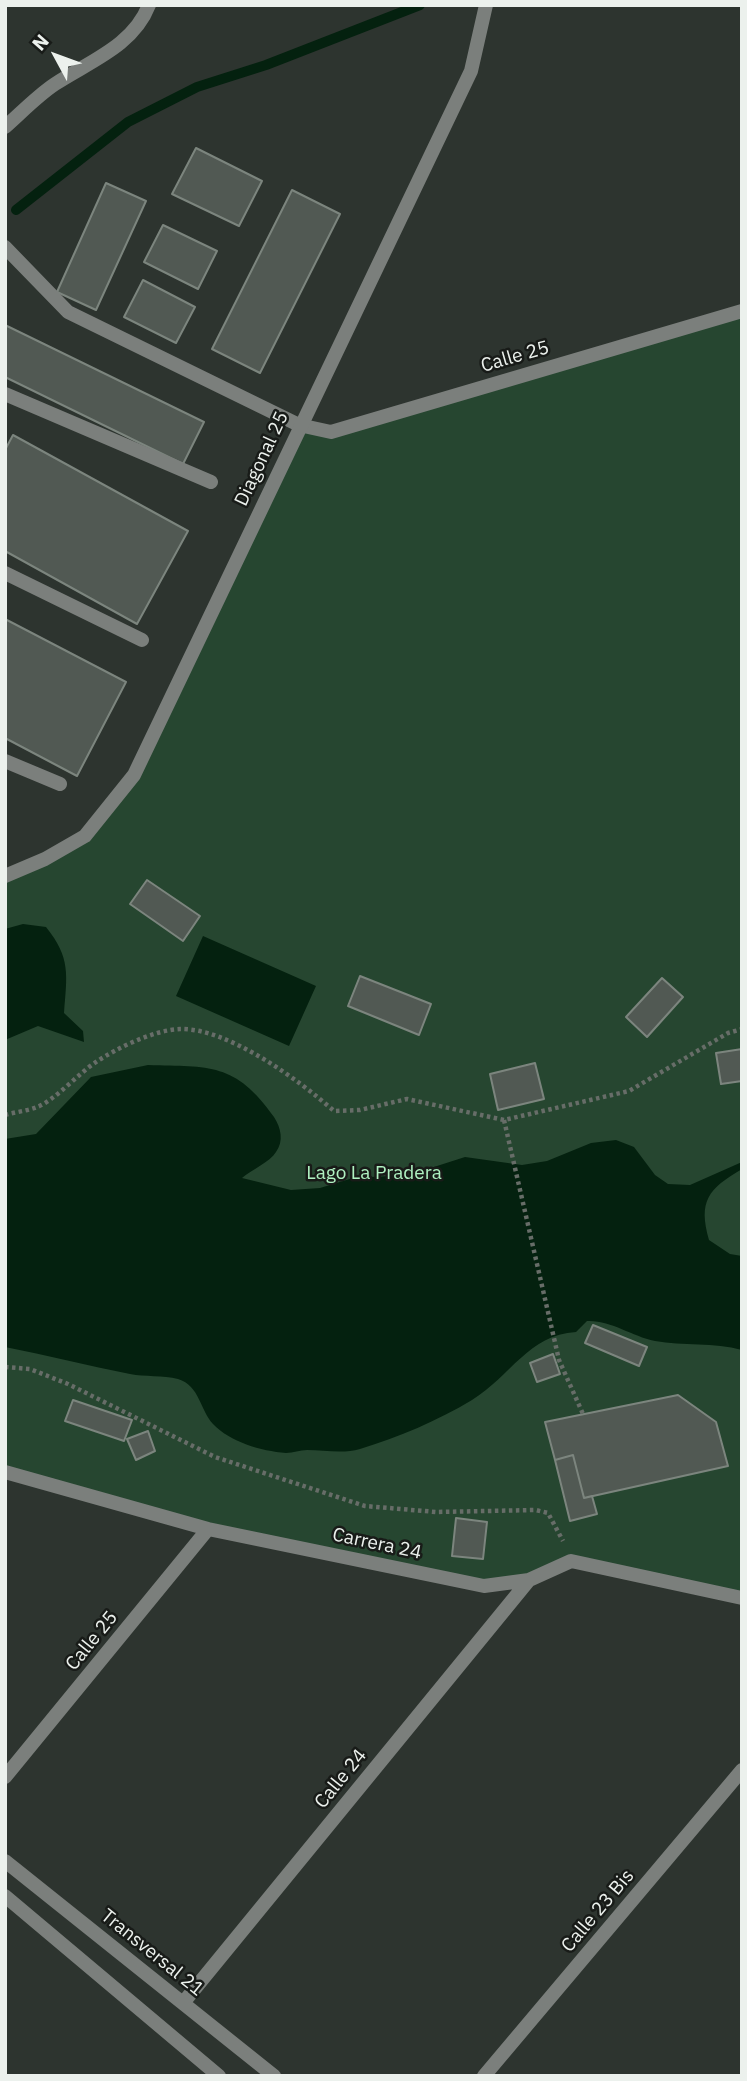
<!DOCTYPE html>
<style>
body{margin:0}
#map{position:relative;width:747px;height:2081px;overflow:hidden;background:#2d342f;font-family:"IBM Plex Sans",sans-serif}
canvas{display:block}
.frame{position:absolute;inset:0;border:7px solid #ecf1ed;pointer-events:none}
.north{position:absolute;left:21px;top:21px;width:70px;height:70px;-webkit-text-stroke:5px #181b18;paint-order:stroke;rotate:311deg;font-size:19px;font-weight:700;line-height:28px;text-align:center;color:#ecf1ed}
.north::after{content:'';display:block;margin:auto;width:24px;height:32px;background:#ecf1ed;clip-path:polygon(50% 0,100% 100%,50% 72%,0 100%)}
</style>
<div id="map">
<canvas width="747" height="2081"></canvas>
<div class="frame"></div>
<div class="north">N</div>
</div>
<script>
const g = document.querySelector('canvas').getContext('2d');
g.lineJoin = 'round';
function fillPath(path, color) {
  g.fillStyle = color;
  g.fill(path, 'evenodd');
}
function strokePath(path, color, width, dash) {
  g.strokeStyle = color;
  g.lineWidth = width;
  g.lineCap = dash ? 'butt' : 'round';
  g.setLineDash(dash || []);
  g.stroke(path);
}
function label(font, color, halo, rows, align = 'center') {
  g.font = font + ' "IBM Plex Sans",sans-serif';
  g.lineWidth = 5;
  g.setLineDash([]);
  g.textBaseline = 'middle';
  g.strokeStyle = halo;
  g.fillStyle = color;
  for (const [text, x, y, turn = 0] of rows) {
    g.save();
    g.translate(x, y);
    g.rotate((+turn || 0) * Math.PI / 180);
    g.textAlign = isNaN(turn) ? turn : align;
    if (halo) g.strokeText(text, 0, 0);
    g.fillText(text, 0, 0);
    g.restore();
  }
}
const green = new Path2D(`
 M742 311V1598L571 1561 484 1586 208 1529 5 1472V876L45 859 113 805 299 425 331 432Z`);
const water = new Path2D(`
 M23 924 46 927C71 958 67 975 64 1013L83 1031 84 1042 38 1026 5 1040V929Z
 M203 936 316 986 289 1046 176 996Z
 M148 1065C210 1067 235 1062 274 1117 281 1128 284 1141 276 1152 270 1162 251 1170 242 1178L291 1190 320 1188 353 1178 409 1175 465 1157 522 1165 547 1161 591 1143 616 1140 634 1147 655 1175 668 1184 690 1185 742 1162V1169C708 1189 698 1201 709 1240L730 1254 742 1256V1350C714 1342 683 1346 655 1341 631 1336 611 1320 587 1321L576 1332C528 1335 511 1376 472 1400 437 1421 399 1437 360 1449 343 1454 324 1450 307 1450 300 1450 293 1453 286 1453 261 1451 230 1442 213 1424 200 1410 200 1386 178 1379 163 1375 145 1377 130 1374 88 1366 47 1355 5 1347V1139L36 1134 91 1077Z`);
const stream = new Path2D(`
 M16 210 128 122 197 87 266 65 420 5`);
const building = new Path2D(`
 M196 148 262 181 239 226 172 194Z
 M106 183 146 201 96 310 57 292Z
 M292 190 340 214 260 373 212 349Z
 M163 225 217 251 198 289 144 262Z
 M143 280 195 307 176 343 124 317Z
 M5 325 204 422 183 464 5 377Z
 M13 435 188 531 137 624 5 551V450Z
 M5 619 126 682 77 776 5 738Z
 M147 880 200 916 183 941 130 904Z
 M360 976 431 1004 419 1035 348 1006Z
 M662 978 683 997 647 1037 626 1017Z
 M742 1049V1081L721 1084 716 1053Z
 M535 1063 544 1099 498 1110 490 1074Z
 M593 1325 647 1347 639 1366 585 1343Z
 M553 1354 560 1374 537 1382 530 1363Z
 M678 1395 716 1422 728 1466 584 1498 573 1455 555 1460 545 1422Z
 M73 1400 132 1420 124 1441 65 1421Z
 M148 1431 155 1451 136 1460 127 1439Z
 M573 1455 584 1498 592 1496 597 1514 570 1521 555 1460Z
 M456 1518 487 1522 483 1559 452 1556Z`);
const path = new Path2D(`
 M5 1115C15 1112 27 1111 37 1107 54 1101 79 1073 96 1062 117 1048 154 1030 180 1029 228 1028 299 1080 334 1111L360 1110 407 1099 504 1120 629 1091 728 1033 742 1029
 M504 1120 559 1360 583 1414
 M5 1367 30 1369 68 1384 215 1457 365 1506 436 1512 536 1510 548 1513 563 1541`);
const service = new Path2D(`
 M5 127C21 113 37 96 55 84 90 61 133 46 149 5
 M5 394 211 482
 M5 573 142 640
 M5 761 60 784`);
const minor = new Path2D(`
 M5 247 68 312 299 425 331 432 742 311
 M5 1472 208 1529 484 1586 529 1580 571 1561 742 1598
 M5 1777 208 1529
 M5 1861 274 2076
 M5 1896 219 2076
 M183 2003 529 1580
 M484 2076 742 1770`);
const tertiary = new Path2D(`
 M5 876 45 859 85 836 134 775 471 71 486 5`);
const streetNames = [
 ["Calle 25",515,357,-16],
 ["Diagonal 25",262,459,-65],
 ["Carrera 24",377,1544,12],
 ["Calle 25",92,1641,-51],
 ["Calle 24",341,1779,-51],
 ["Calle 23 Bis",598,1911,-50],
 ["Transversal 21",152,1953,39]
];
const parkNames = [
 ["Lago La Pradera",374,1174]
];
fillPath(green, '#264630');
fillPath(water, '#04210f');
strokePath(stream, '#04210f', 10);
fillPath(building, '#515953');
strokePath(building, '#7c857e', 2);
strokePath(path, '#676d68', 4.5, [3.5, 3.5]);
strokePath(service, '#7b7f7c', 14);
strokePath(minor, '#7b7f7c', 14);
strokePath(tertiary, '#7b7f7c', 14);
label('19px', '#ecf1ed', '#181b18', streetNames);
label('19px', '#aff1c1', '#181b18', parkNames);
</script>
